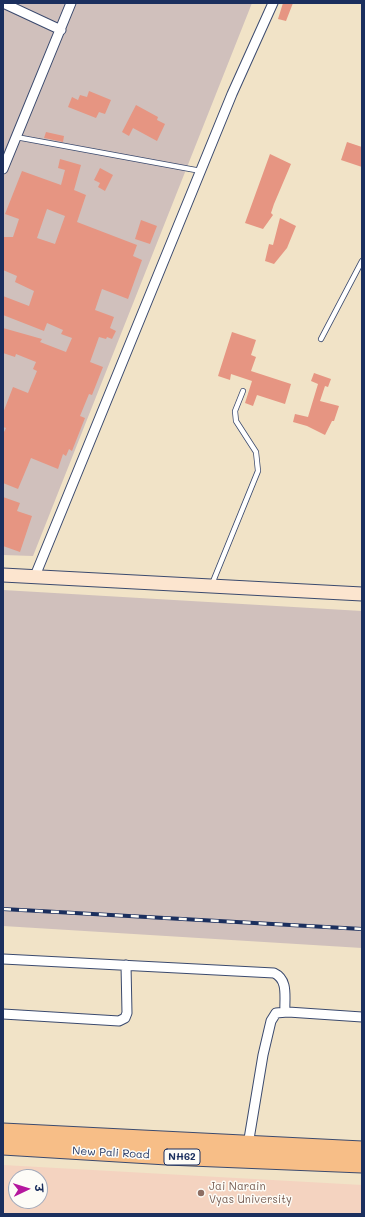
<!DOCTYPE html>
<meta charset="utf-8">
<style>
body{margin:0}
#map{position:relative;width:365px;height:1217px;overflow:hidden;background:#f1e3c7;font-family:Mali,"Playpen Sans Deva",sans-serif}
canvas{display:block}
.frame{position:absolute;inset:0;border:4px solid #1b2f5e;pointer-events:none}
.north{position:absolute;left:8px;top:1169px;width:40px;height:40px;box-sizing:border-box;background:#fdfcf7;border:1px solid #a3aaba;border-radius:50%;rotate:86deg;font-size:11px;font-weight:700;line-height:16px;text-align:center;color:#1b2f5e}
.north::after{content:'';display:block;margin:auto;width:14px;height:18px;background:#b5179e;clip-path:polygon(50% 0,100% 100%,50% 72%,0 100%)}
</style>
<div id="map">
<canvas width="365" height="1217"></canvas>
<div class="frame"></div>
<div class="north">उ</div>
</div>
<script>
const g = document.querySelector('canvas').getContext('2d');
g.lineJoin = 'round';
function fillPath(path, color) {
  g.fillStyle = color;
  g.fill(path, 'evenodd');
}
function strokePath(path, color, width, dash) {
  g.strokeStyle = color;
  g.lineWidth = width;
  g.lineCap = dash ? 'butt' : 'round';
  g.setLineDash(dash || []);
  g.stroke(path);
}
function label(font, color, halo, rows, align = 'center') {
  g.font = font + ' Mali,sans-serif';
  g.lineWidth = 3;
  g.setLineDash([]);
  g.textBaseline = 'middle';
  g.strokeStyle = halo;
  g.fillStyle = color;
  for (const [text, x, y, turn = 0] of rows) {
    g.save();
    g.translate(x, y);
    g.rotate((+turn || 0) * Math.PI / 180);
    g.textAlign = isNaN(turn) ? turn : align;
    if (halo) g.strokeText(text, 0, 0);
    g.fillText(text, 0, 0);
    g.restore();
  }
}
const built = new Path2D(`
 M3 1165 362 1185V1214H3ZM16 1177H40V1201H16Z`);
const industrial = new Path2D(`
 M3 3H252L33 556 3 555Z
 M3 590 362 611V948L3 926Z`);
const building = new Path2D(`
 M283 3H293L286 21 278 19Z
 M89 91 111 100 105 114 99 112 96 118 68 107 72 97 78 100 80 95 87 97Z
 M136 105 158 117 157 120 165 124 157 141 133 128 129 136 122 132Z
 M46 132 64 136 63 142 44 138Z
 M347 142 362 147V167L341 160Z
 M270 154 291 164 274 204 271 213 273 215 263 229 245 223Z
 M60 159 81 165 74 190 86 195 77 222 137 245 133 256 142 260 128 299 102 289 95 310 114 317 110 328 116 331 112 339 107 337 106 339 99 337 90 362 103 367 92 395 89 394 80 416 85 418 72 451 69 449 66 456 63 454 58 469 31 458 18 489 3 483V434L6 428 3 427V413L13 387 28 393 37 371 33 369 36 362 16 354 15 357 3 353V328L42 339 40 342 66 352 72 338 61 334 63 330 47 323 44 331 3 315V296L29 306 34 291 15 282 17 276 3 270V241L4 237H13L19 219 5 214 22 171 61 185 65 170 58 168ZM47 209 65 216 55 244 37 238Z
 M100 168 113 175 105 191 98 187 100 183 94 180Z
 M280 218 296 226 287 248 274 264 265 261 269 244 273 245Z
 M141 220 157 226 150 244 135 239Z
 M232 332 256 340 251 355 256 357 251 371 291 384 285 404 257 395 253 406 245 403 252 381 231 374 230 380 218 376Z
 M314 373 331 379 328 387 325 386 320 401 339 406 334 421H332L325 435 307 426 293 422 295 414 308 417 318 384 311 381Z
 M3 497 20 503 17 511 32 516 20 552 3 546Z`);
const lane = new Path2D(`
 M16 137 201 171
 M321 339 362 261
 M212 584 258 471 256 452 236 421 235 411 243 391`);
const street = new Path2D(`
 M3 3 61 30
 M3 169 71 3
 M35 576 232 94 273 3
 M3 959 274 973C289 980 284 998 285 1012
 M3 1014 119 1021 125 1018 127 1013 126 965
 M248 1145 263 1055 271 1021 276 1013 288 1012 362 1017`);
const secondary = new Path2D(`
 M3 575 362 594`);
const highway = new Path2D(`
 M3 1132 362 1150
 M3 1146 167 1156 362 1164`);
const rail = new Path2D(`
 M3 909 362 929`);
const markers = [
 [201,1193,4,"#8d6e63"]
];
const shields = [
 [182,1157,36]
];
const shieldNames = [
 ["NH62",182,1157]
];
const streetNames = [
 ["New Pali Road",111,1153,3]
];
const educationNames = [
 ["Jai Narain",209,1187],
 ["Vyas University",209,1200]
];
fillPath(built, '#f4d3c0');
fillPath(industrial, '#d0c0bc');
fillPath(building, '#e69582');
strokePath(lane, '#3b4a6e', 6);
strokePath(street, '#3b4a6e', 11);
strokePath(secondary, '#3b4a6e', 15);
strokePath(highway, '#3b4a6e', 19);
strokePath(lane, '#fff', 4.5);
strokePath(street, '#fff', 9);
strokePath(secondary, '#fce5cf', 13);
strokePath(highway, '#f7be87', 17);
strokePath(rail, '#1b2f5e', 4);
strokePath(rail, '#fdfcf7', 2.5, [8]);
for (const [x, y, r, color] of markers) {
  const dot = new Path2D();
  dot.arc(x, y, r, 0, 2 * Math.PI);
  g.fillStyle = color;
  g.fill(dot);
  strokePath(dot, '#fdfcf7', 1.5);
}
for (const [x, y, w] of shields) {
  const box = new Path2D();
  box.roundRect(x - w / 2, y - 8, w, 16, 3);
  g.fillStyle = '#fdfcf7';
  g.fill(box);
  strokePath(box, '#1b2f5e', 1);
}
label('bold 10px', '#1b2f5e', null, shieldNames);
label('11px', '#1b2f5e', '#fdfcf7', streetNames);
label('11px', '#785e54', '#fdfcf7', educationNames, 'left');
</script>
